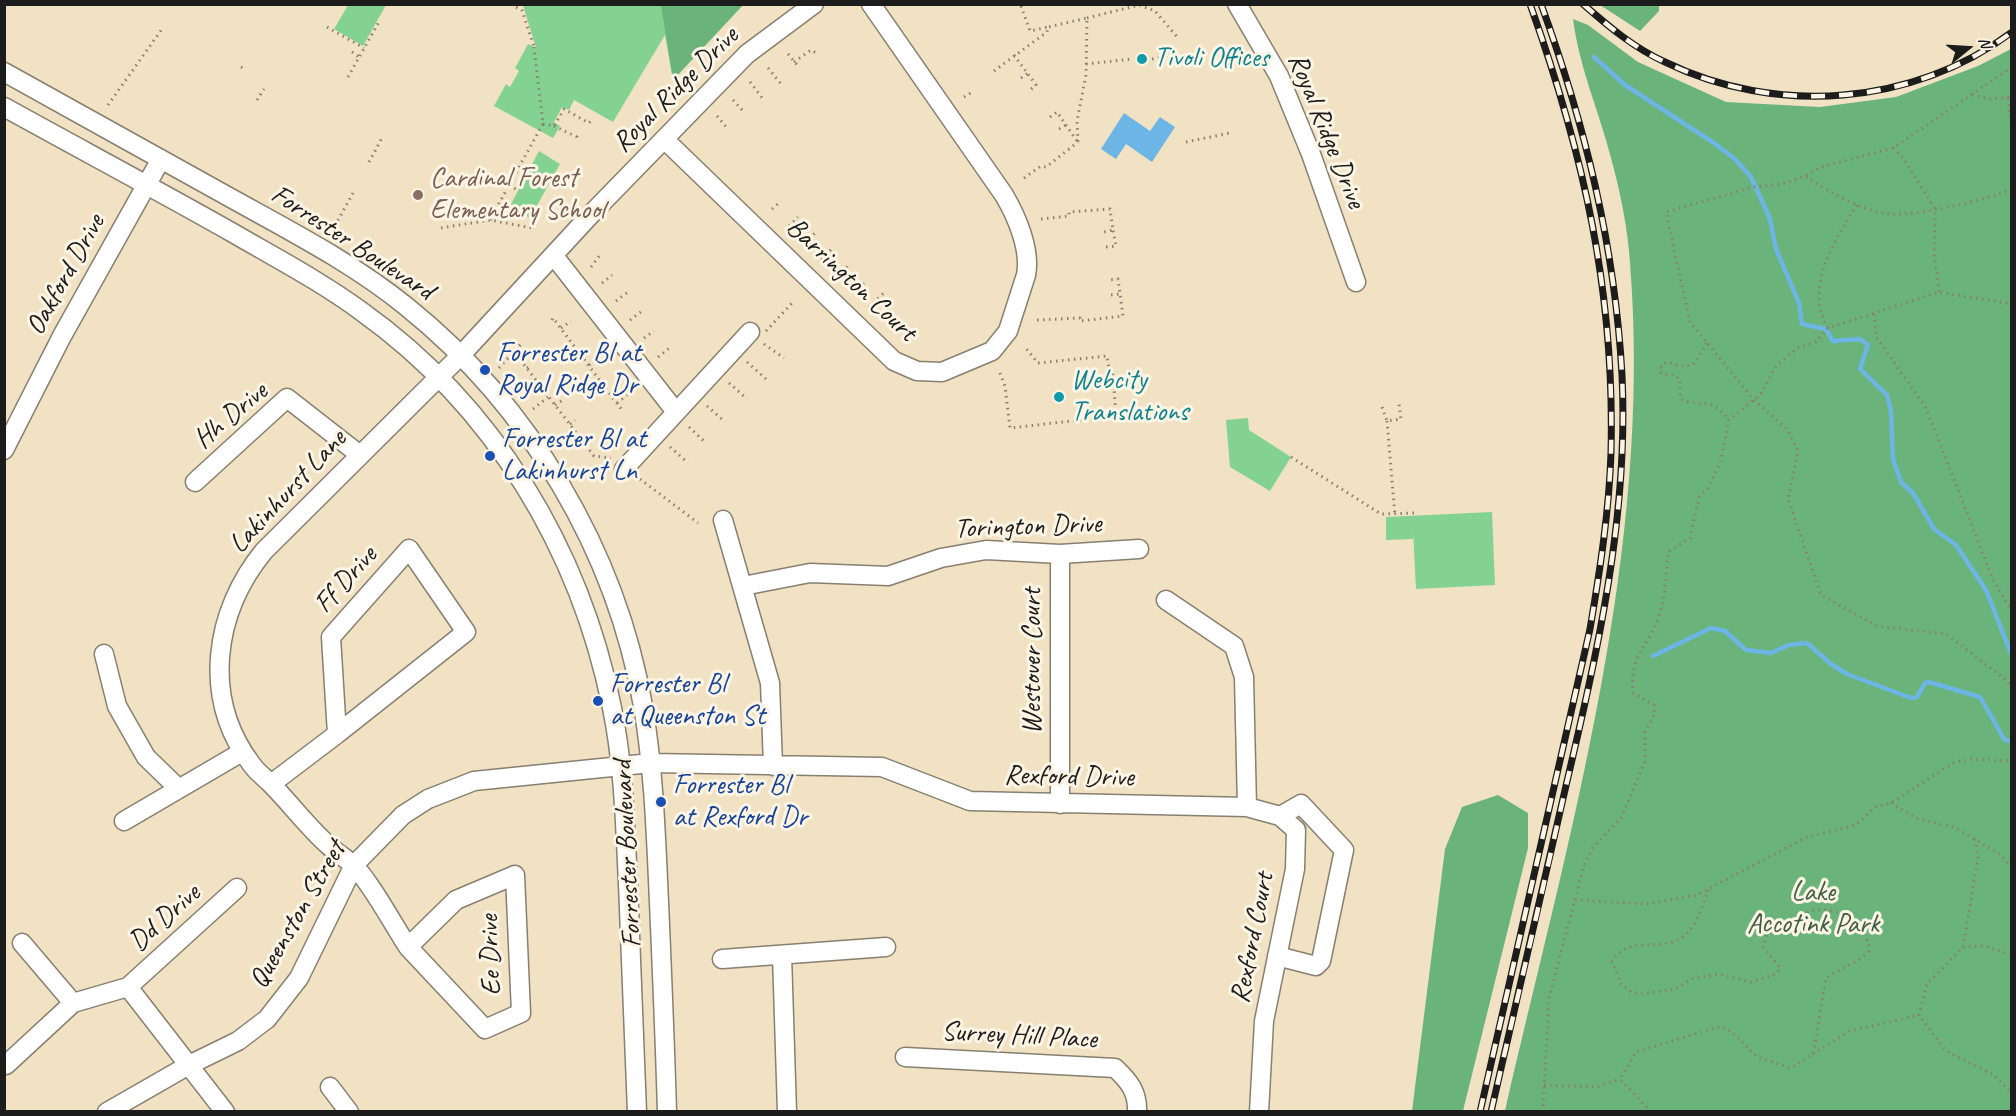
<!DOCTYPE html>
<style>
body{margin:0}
#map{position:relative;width:2016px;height:1116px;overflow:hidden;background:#f2e2c4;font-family:Caveat,sans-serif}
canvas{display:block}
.frame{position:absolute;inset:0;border:6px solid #1c1c1c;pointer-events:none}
.north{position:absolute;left:1938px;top:18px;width:60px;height:60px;-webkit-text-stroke:4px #fcf5e5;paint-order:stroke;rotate:72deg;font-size:16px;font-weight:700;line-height:24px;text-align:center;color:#1c1c1c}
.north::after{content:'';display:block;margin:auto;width:21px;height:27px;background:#1c1c1c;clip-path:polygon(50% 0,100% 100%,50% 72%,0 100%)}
</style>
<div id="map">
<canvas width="2016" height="1116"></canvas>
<div class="frame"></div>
<div class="north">N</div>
</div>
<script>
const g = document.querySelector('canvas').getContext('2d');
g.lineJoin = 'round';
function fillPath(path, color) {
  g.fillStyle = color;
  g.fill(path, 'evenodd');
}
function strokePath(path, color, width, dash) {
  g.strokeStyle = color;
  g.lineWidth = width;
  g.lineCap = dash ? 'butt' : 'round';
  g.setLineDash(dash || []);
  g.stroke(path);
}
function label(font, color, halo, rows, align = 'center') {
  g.font = font + ' Caveat,sans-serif';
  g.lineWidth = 6;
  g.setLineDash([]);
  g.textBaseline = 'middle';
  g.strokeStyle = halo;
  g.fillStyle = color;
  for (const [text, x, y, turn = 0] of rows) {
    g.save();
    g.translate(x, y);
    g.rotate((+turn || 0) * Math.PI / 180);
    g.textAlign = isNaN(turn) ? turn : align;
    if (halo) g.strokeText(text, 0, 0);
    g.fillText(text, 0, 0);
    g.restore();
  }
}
const green = new Path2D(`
 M348 5H386L363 46 334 29Z
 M523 5H743L673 80 665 35 613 122 574 100 569 110 562 107 554 122 560 126 553 138 494 106 506 84 510 87 519 71 515 68 528 44 536 48Z
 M539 151 560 164 530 218 510 206Z
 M1248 418 1249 430 1291 457 1270 491 1230 467 1226 420Z
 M1492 512 1495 585 1416 589 1413 531V539L1386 540V517Z`);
const forest = new Path2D(`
 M661 5V4L743 5 673 80Z
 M1600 5H1659V11L1640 31Z
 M1573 19 1588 25 1638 62 1726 102 1820 107 1896 97 1978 66 2011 49V1111H1505C1569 834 1653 551 1630 263 1628 229 1620 191 1611 158 1599 111 1579 67 1573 19Z
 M1498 795 1528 813V848L1463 1111H1412L1445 849 1462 807Z`);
const water = new Path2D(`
 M1124 113 1150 131 1160 117 1175 127 1152 162 1126 144 1116 159 1101 149Z`);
const stream = new Path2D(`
 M1594 57 1625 85 1714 143 1735 159 1751 177 1770 219 1776 249 1799 303 1802 324 1826 329 1833 341 1860 339 1868 345 1860 369 1887 395 1891 411 1893 459 1901 482 1913 493 1934 529 1956 545 1986 590 2012 656
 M1653 656 1711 628 1725 631 1746 650 1771 653 1789 645 1807 643 1831 664 1847 674 1911 698 1917 697 1925 683 1929 682 1980 697 2004 739 2012 742`);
const path = new Path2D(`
 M511 4 521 10
 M520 4 534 47
 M1021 6 1030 31 1048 27
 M1087 18 1139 5 1155 11 1178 38
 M327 27 364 48
 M352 52 359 57
 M788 54 798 66
 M1014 55 1036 85 1030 90
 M1152 59 1189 54
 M794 62 811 50 816 53
 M1086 64 1132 59
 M241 67 245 69
 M2012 67 1893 148 1821 167 1805 176 1782 184 1753 187 1666 212 1690 322 1754 400 1788 430 1798 451 1788 499 1821 595 1877 626 1946 634 2006 680 2012 687
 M768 68 781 84
 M994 71 1047 32 1048 27 1087 18 1086 75 1077 121 1078 142
 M348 77 380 20
 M1021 78 1028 73
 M750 82 763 99
 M1972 95 1990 99 2012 97
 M964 97 974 91
 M2008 98 2012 129
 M257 100 264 89
 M733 100 744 112
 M108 105 162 29
 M717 116 728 129
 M1050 117 1057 112 1077 141
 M543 124 554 126 564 109 589 123 591 121
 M554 126 577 137 575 141
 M1059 129 1066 125
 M1186 142 1230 133
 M1893 148 1904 159 1935 209 1934 252 1939 292
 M369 162 382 138
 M1806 177C1830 192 1861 211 1890 214 1917 216 1986 200 2012 189
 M1024 178 1041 166 1046 167 1078 142
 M504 182 519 191
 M510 183 543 124 534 47
 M772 209 781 201
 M1041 219 1069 216V212L1110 209 1113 230 1104 232
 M490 220 508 187
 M789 226 798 217
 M441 228 490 220 532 228
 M332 231 353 193
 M805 243 817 231
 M1106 247 1116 246 1113 230
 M821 259 834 247
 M591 267 600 255
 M838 276 848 266
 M602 283 612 275
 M854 292 867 280
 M1111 295 1120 294
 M616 301 628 292
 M869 307 886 291
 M1874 314 1877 338 1926 408 1994 582 2012 611
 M877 315 878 314
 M552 320 553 318 622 410
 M630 320 642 311
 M1037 320 1080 318V321L1123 316 1118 279 1109 280
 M561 328 571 321
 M1828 328C1803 286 1836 239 1858 203
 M766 331 793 302
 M644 338 654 331
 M1707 343 1693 365 1680 366 1666 362 1660 368 1661 373 1676 376 1680 380V398C1699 410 1708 393 1729 420
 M764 344 784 358
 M513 350 594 456 611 458
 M658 357 671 347
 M747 362 766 379
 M589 365 599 358
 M499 368 521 344
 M527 368 532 365
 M1000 373 1005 386 1010 428 1116 416 1113 375H1110L1107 356 1038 363 1024 346
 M729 383 747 399
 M542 388 549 381
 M617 403 627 395
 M555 405 563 400
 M707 406 725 422
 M1382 407 1387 421 1401 419 1399 404
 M533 409 548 397
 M1387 421 1395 516
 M570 424 575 420
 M689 427 706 443
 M584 442 592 436
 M670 447 688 463
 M1291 457 1381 514 1415 513V515
 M640 479 698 523
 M1891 803 1916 818 1956 828 2001 855 2012 867
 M1975 839 1978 858 1963 947 1927 984 1919 1015 1946 1051 1994 1075 2012 1094
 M1575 900 1647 904 1697 895 1807 837 1856 825 1875 807 1891 803 1955 762 1971 759 2012 761
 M1963 947 1985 946 2012 955
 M1813 1054 1850 1031 1919 1015
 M1544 1085 1596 1087 1620 1079
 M1543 1112 1549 998 1584 865 1593 847 1621 818 1645 761V732L1655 714 1654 705 1633 693C1630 651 1649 648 1659 616 1666 595 1666 573 1668 552L1690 538 1699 497 1708 488 1721 460 1729 420 1760 395 1777 365 1798 348 1816 342 1828 328 1939 292 2012 304
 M1651 1112 1620 1079 1636 1052 1721 1026 1733 1033 1757 1057 1791 1068 1813 1054 1826 978C1840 968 1857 964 1869 951 1869 924 1834 902 1808 912 1794 917 1780 927 1767 934L1763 947 1780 968 1776 974 1751 982 1719 974 1691 979 1676 989 1641 994 1631 992 1621 984 1612 962C1628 933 1662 954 1684 936 1697 926 1702 905 1709 890`);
const minor = new Path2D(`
 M1237 4 1279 76 1311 154 1356 282
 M4 72C79 114 154 155 229 197 290 231 353 263 407 307 530 406 616 551 643 706 654 771 656 837 659 902 662 972 665 1042 667 1112
 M4 107C80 149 157 190 233 233 276 258 320 281 361 311 494 406 580 549 612 708 624 766 625 825 628 884 631 960 634 1036 637 1112
 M664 139 894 361 917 371 942 372 992 351 1008 331 1026 275C1031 250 1017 217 1004 195L871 4
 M554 256 676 412
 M4 450 62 336 161 159
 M624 469 750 332
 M195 482 287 398 360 455
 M723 520 770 683 773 766
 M409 549 466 632 337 734 331 637Z
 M1060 554V804
 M743 586 810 573 888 576 941 558 986 550 1060 554 1139 549
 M1166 600 1234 646 1244 677 1247 807
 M104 654 117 706 146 757 179 789
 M271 784 337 734
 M124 821 242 752
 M515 875 521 1013 485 1029 408 947 456 900Z
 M22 943 73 1003 128 987 225 1112
 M408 947C394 926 369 879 352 864 344 857 335 852 327 844 307 826 290 803 271 784 265 778 257 772 252 765 201 698 214 612 264 551L461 355 595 210 747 54 814 4
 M782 955 787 1112
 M1277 956 1316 966 1321 961 1344 850 1301 804 1280 816
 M722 959 886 947
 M128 987 237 888
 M905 1057 1115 1068C1129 1081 1138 1092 1137 1112
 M6 1065 73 1003
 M330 1087 349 1112
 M107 1112 189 1065 238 1041 267 1019 299 978 354 865 403 815 428 799 474 781 651 763 882 767 970 801 1247 807 1280 816 1296 830 1295 869 1264 1021 1259 1112`);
const rail = new Path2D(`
 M1583 4C1608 26 1634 48 1665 62 1776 116 1913 106 2012 32
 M1480 1112 1590 629C1600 570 1609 512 1611 453 1615 292 1584 155 1530 4
 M1491 1112C1516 1004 1541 897 1565 790 1597 654 1629 516 1622 375 1615 246 1585 125 1541 4`);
const markers = [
 [1142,59,6,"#0f9aa8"],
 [418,195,6,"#8d6e63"],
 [485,370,6,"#1a4fb4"],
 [1059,397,6,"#0f9aa8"],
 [490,456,6,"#1a4fb4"],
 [598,701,6,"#1a4fb4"],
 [661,802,6,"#1a4fb4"]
];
const cultureNames = [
 ["Tivoli Offices",1154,59],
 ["Webcity",1071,381],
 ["Translations",1071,413]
];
const streetNames = [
 ["Royal Ridge Drive",676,90,-45],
 ["Royal Ridge Drive",1326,131,68],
 ["Forrester Boulevard",352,243,33],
 ["Oakford Drive",66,275,-61],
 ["Barrington Court",851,280,43],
 ["Hh Drive",231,416,-40],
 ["Lakinhurst Lane",288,492,-47],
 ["Torington Drive",1028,527,-2],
 ["Ff Drive",346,580,-48],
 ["Westover Court",1033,661,-90],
 ["Rexford Drive",1069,777,1],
 ["Forrester Boulevard",628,854,-93],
 ["Queenston Street",298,915,-60],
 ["Dd Drive",165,918,-42],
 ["Rexford Court",1253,938,-79],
 ["Ee Drive",491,955,-92],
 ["Surrey Hill Place",1019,1036,3]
];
const educationNames = [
 ["Cardinal Forest",430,179],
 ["Elementary School",430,211]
];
const transitNames = [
 ["Forrester Bl at",497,354],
 ["Royal Ridge Dr",497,386],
 ["Forrester Bl at",502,440],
 ["Lakinhurst Ln",502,472],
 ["Forrester Bl",610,685],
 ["at Queenston St",610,717],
 ["Forrester Bl",673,786],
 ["at Rexford Dr",673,818]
];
const parkNames = [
 ["Lake",1813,893],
 ["Accotink Park",1813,925]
];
fillPath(green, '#83d292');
fillPath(forest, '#6ab47c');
fillPath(water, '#6cb5e4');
strokePath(stream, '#6cb5e4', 4.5);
strokePath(minor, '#877f70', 21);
strokePath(path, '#877f70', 3, [1.5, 4.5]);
strokePath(minor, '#fff', 18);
strokePath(rail, '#1c1c1c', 7);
strokePath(rail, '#fcf5e5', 4.5, [14]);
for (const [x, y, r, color] of markers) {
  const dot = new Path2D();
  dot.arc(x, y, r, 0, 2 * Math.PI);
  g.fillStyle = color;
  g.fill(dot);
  strokePath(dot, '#fcf5e5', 2);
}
label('28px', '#0d838f', '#fcf5e5', cultureNames, 'left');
label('28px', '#1c1c1c', '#fcf5e5', streetNames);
label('28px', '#785e54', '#fcf5e5', educationNames, 'left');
label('28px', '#164399', '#fcf5e5', transitNames, 'left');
label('28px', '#405c45', '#fcf5e5', parkNames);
</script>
